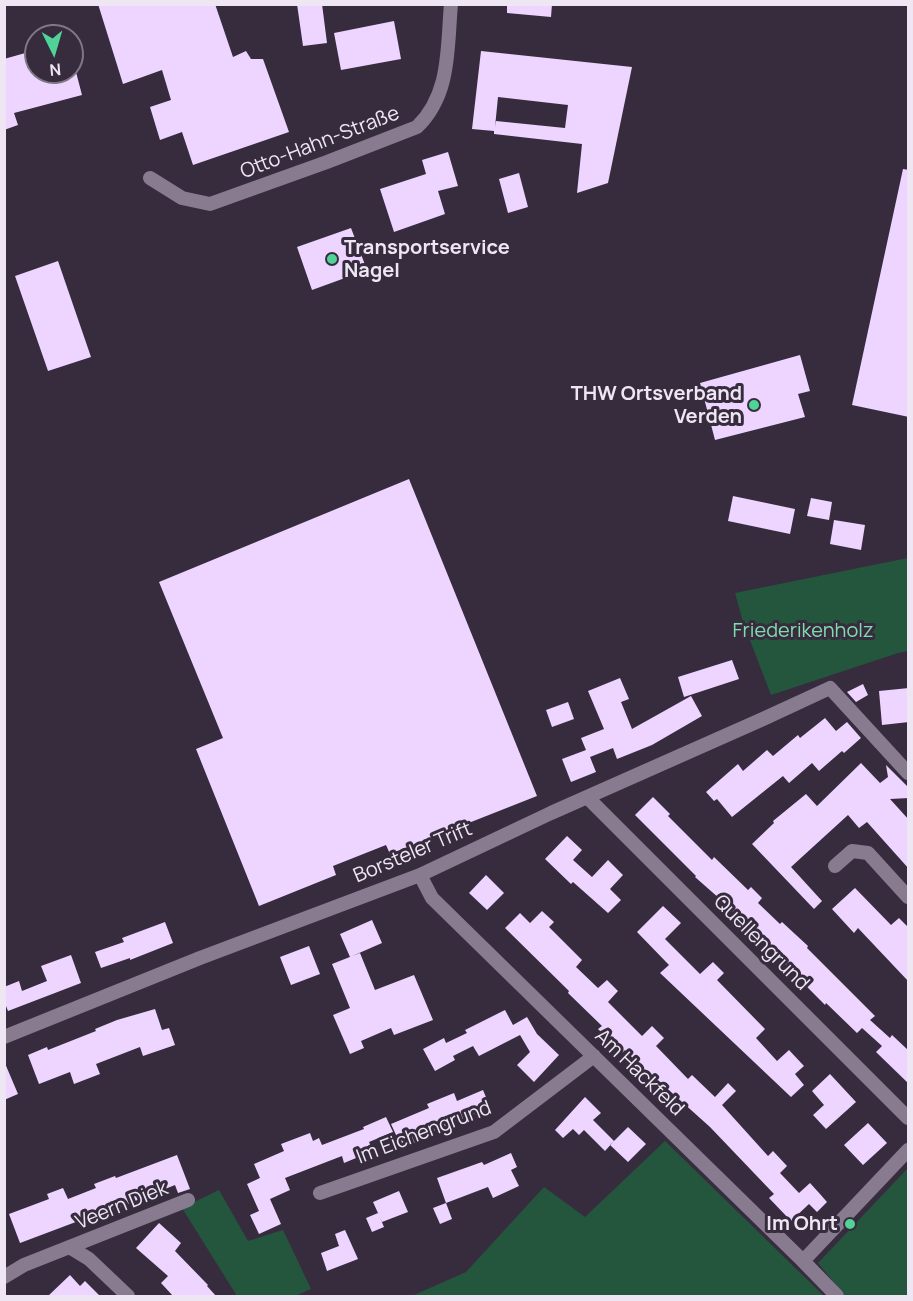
<!DOCTYPE html>
<meta charset="utf-8">
<style>
body{margin:0}
#map{position:relative;width:913px;height:1301px;overflow:hidden;background:#372c3e;font-family:Manrope,sans-serif}
canvas{display:block}
.frame{position:absolute;inset:0;border:6px solid #eee7f3;pointer-events:none}
.north{position:absolute;left:24px;top:24px;width:60px;height:60px;box-sizing:border-box;background:#372c3e;border:2px solid #807786;border-radius:50%;rotate:175deg;font-size:16px;font-weight:700;line-height:24px;text-align:center;color:#eee7f3}
.north::after{content:'';display:block;margin:auto;width:21px;height:27px;background:#51d398;clip-path:polygon(50% 0,100% 100%,50% 72%,0 100%)}
</style>
<div id="map">
<canvas width="913" height="1301"></canvas>
<div class="frame"></div>
<div class="north">N</div>
</div>
<script>
const g = document.querySelector('canvas').getContext('2d');
g.lineJoin = 'round';
function fillPath(path, color) {
  g.fillStyle = color;
  g.fill(path, 'evenodd');
}
function strokePath(path, color, width, dash) {
  g.strokeStyle = color;
  g.lineWidth = width;
  g.lineCap = dash ? 'butt' : 'round';
  g.setLineDash(dash || []);
  g.stroke(path);
}
function label(font, color, halo, rows, align = 'center') {
  g.font = font + ' Manrope,sans-serif';
  g.lineWidth = 6;
  g.setLineDash([]);
  g.textBaseline = 'middle';
  g.strokeStyle = halo;
  g.fillStyle = color;
  for (const [text, x, y, turn = 0] of rows) {
    g.save();
    g.translate(x, y);
    g.rotate((+turn || 0) * Math.PI / 180);
    g.textAlign = isNaN(turn) ? turn : align;
    if (halo) g.strokeText(text, 0, 0);
    g.fillText(text, 0, 0);
    g.restore();
  }
}
const green = new Path2D(`
 M908 558V651L898 653 771 695 743 622 735 593Z
 M665 1141 824 1296H412L466 1272 544 1187 585 1217Z
 M908 1168V1296H845L818 1263Z
 M219 1190 248 1241 283 1230 311 1289 295 1296H237L182 1208Z`);
const building = new Path2D(`
 M98 4H215L233 57 246 51 251 59H263L289 132 193 165 182 132 160 140 150 107 171 100 162 70 123 84Z
 M297 4H322L327 43 303 46Z
 M507 4H552L551 17 507 13Z
 M394 21 401 59 341 70 334 33Z
 M36 50V72H76L82 95 14 113 18 125 4 130V59Z
 M481 51 632 67 608 183 577 193 582 144 494 134V131L472 129ZM498 97 568 105 565 128 496 121 495 127Z
 M448 152 458 186 438 191 445 214 394 232 380 189 426 174 422 160Z
 M903 169 909 170V417L852 405Z
 M519 173 528 207 508 213 499 179Z
 M351 228 367 270 312 290 297 247Z
 M58 261 91 357 48 371 15 276Z
 M800 355 810 391 798 394 805 417 715 440 700 383Z
 M409 479 537 796 390 854 386 845 333 866 336 875 259 906 196 749 223 738 159 582Z
 M733 496 795 509 790 534 728 521Z
 M811 498 832 502 829 520 807 516Z
 M834 520 865 525 861 550 830 544Z
 M732 660 739 679 684 697 678 677Z
 M620 678 629 699 621 702 632 729 691 696 702 716 652 745 617 759 613 748 590 757 596 772 571 782 562 759 586 750 581 738 604 729 588 691Z
 M863 684 868 695 856 702 847 692Z
 M909 688V722L882 725 879 691Z
 M568 702 574 719 552 727 546 710Z
 M825 718 836 731 847 722 861 738 844 753 842 751 819 771 812 763 789 783 783 776 732 817 717 799 714 801 706 792 738 764 743 771 767 750 773 756 798 735 800 738Z
 M861 763 880 783 888 777 886 765 909 788V798L890 799 909 820V869L867 822 859 828 848 815 791 867 822 901 814 909 752 844 774 823 773 821 806 794 817 806Z
 M653 797 670 814 668 816 712 860 714 857 748 890 751 887 762 898 758 903 780 924 782 922 808 946 807 948 875 1016 870 1020 890 1038 892 1035 909 1051V1084L876 1052 882 1046 862 1028 857 1033 826 1003 825 1005 720 899 695 877 696 876 635 815Z
 M567 836 582 850 573 860 592 877 608 860 623 875 610 889 621 900 608 913 573 882 571 884 545 859Z
 M486 875 504 893 487 910 469 893Z
 M855 888 891 925 899 918 909 928V982L858 928 854 933 832 909Z
 M663 906 681 923 665 939 700 974 713 962 724 973 717 980 765 1029 756 1038 777 1061 789 1050 804 1066 795 1074 804 1085 791 1097 660 973 669 965 637 932Z
 M542 911 554 922 549 927 582 960 576 967 598 988 607 980 618 991 608 1002 642 1036 652 1026 664 1038 656 1046 688 1079 692 1075 715 1097 728 1083 736 1091 722 1105 768 1156 773 1151 787 1166 780 1173 799 1193 810 1183 820 1194 827 1202 817 1212 809 1204 791 1221 769 1198 774 1194 710 1127 662 1084 660 1086 625 1050 622 1053 598 1029 602 1026 568 993 569 991 505 928 520 913 530 923Z
 M372 920 382 943 350 957 340 934Z
 M165 922 173 943 130 960V958L101 968 95 952 124 942 122 938Z
 M309 946 320 974 291 985 280 957Z
 M360 953 375 990 414 975 433 1020 394 1035 391 1028 361 1041 364 1048 350 1054 333 1015 350 1008 332 964Z
 M71 955 81 983 8 1011 4 1001V987L19 981 22 991 47 981 41 966Z
 M155 1009 162 1030 169 1028 175 1045 143 1056 140 1047 96 1064 100 1074 74 1084 70 1072 39 1084 28 1055 47 1047 48 1050 96 1031 95 1029 117 1020Z
 M505 1010 513 1025 527 1017 537 1034 559 1055 534 1082 517 1065 530 1052 520 1035 479 1056 473 1046 453 1056 455 1060 435 1071 423 1049 444 1038 446 1043 467 1033 465 1030Z
 M4 1061 18 1094 4 1100Z
 M830 1074 856 1102 826 1129 813 1115 824 1105 812 1091Z
 M483 1090 488 1102 478 1106 480 1112 432 1132 433 1135 402 1148 391 1124 429 1108 427 1104 454 1093 457 1101Z
 M585 1097 601 1113 593 1120 614 1141 605 1151 584 1130 579 1135 573 1129 563 1138 555 1130Z
 M386 1117 393 1132 369 1142 373 1151 344 1163 342 1156 285 1178 290 1190 270 1199 281 1224 259 1234 250 1215 259 1211 247 1184 260 1178 254 1164 284 1151 281 1144 310 1133 313 1141 319 1138 322 1145 364 1129 363 1127Z
 M868 1123 887 1143 863 1165 844 1145Z
 M628 1127 646 1144 628 1162 610 1145Z
 M511 1153 517 1167 511 1170 519 1186 493 1198 488 1187 446 1203 452 1219 440 1224 433 1208 446 1203 437 1178 482 1162 484 1165Z
 M177 1155 190 1189 178 1193 175 1185 105 1213V1211L20 1243 9 1214 49 1199 47 1194 63 1188 68 1199 96 1188 94 1184 115 1176 116 1178Z
 M399 1191 408 1212 382 1222 373 1202Z
 M378 1213 384 1227 372 1232 366 1218Z
 M159 1223 181 1243 175 1251 208 1285 207 1286 216 1296H173L161 1283 168 1276 136 1248Z
 M345 1230 358 1259 327 1271 321 1253 339 1246 335 1234Z
 M70 1275 80 1286 85 1281 100 1296H48Z`);
const street = new Path2D(`
 M150 178 182 198 210 204 327 162 417 127C451 94 447 48 451 4
 M587 797 908 1118
 M835 866 852 851 868 853 908 897
 M420 875 432 898 803 1261 837 1296
 M4 1037 200 958 420 875 551 813 763 719 830 688 908 773
 M320 1193 494 1132 594 1056
 M71 1248 89 1259 128 1296
 M803 1261 908 1150
 M4 1277 24 1265 188 1200`);
const markers = [
 [332,259,6,"#51d398"],
 [754,405,6,"#51d398"],
 [850,1224,6,"#51d398"]
];
const streetNames = [
 ["Otto-Hahn-Straße",320,143,-21],
 ["Borsteler Trift",413,853,-23],
 ["Quellengrund",761,943,45],
 ["Am Hackfeld",639,1073,44],
 ["Im Eichengrund",424,1133,-21],
 ["Veern Diek",122,1206,-22]
];
const poiNames = [
 ["Transportservice",344,248,"left"],
 ["Nagel",344,271,"left"],
 ["THW Ortsverband",742,394],
 ["Verden",742,417],
 ["Im Ohrt",838,1224]
];
const parkNames = [
 ["Friederikenholz",803,631]
];
fillPath(green, '#24563e');
fillPath(building, '#eed5ff');
strokePath(street, '#887b90', 14);
for (const [x, y, r, color] of markers) {
  const dot = new Path2D();
  dot.arc(x, y, r, 0, 2 * Math.PI);
  g.fillStyle = color;
  g.fill(dot);
  strokePath(dot, '#372c3e', 2);
}
label('20px', '#eee7f3', '#372c3e', streetNames);
label('bold 20px', '#eee7f3', '#372c3e', poiNames, 'right');
label('20px', '#82dbad', '#372c3e', parkNames);
</script>
